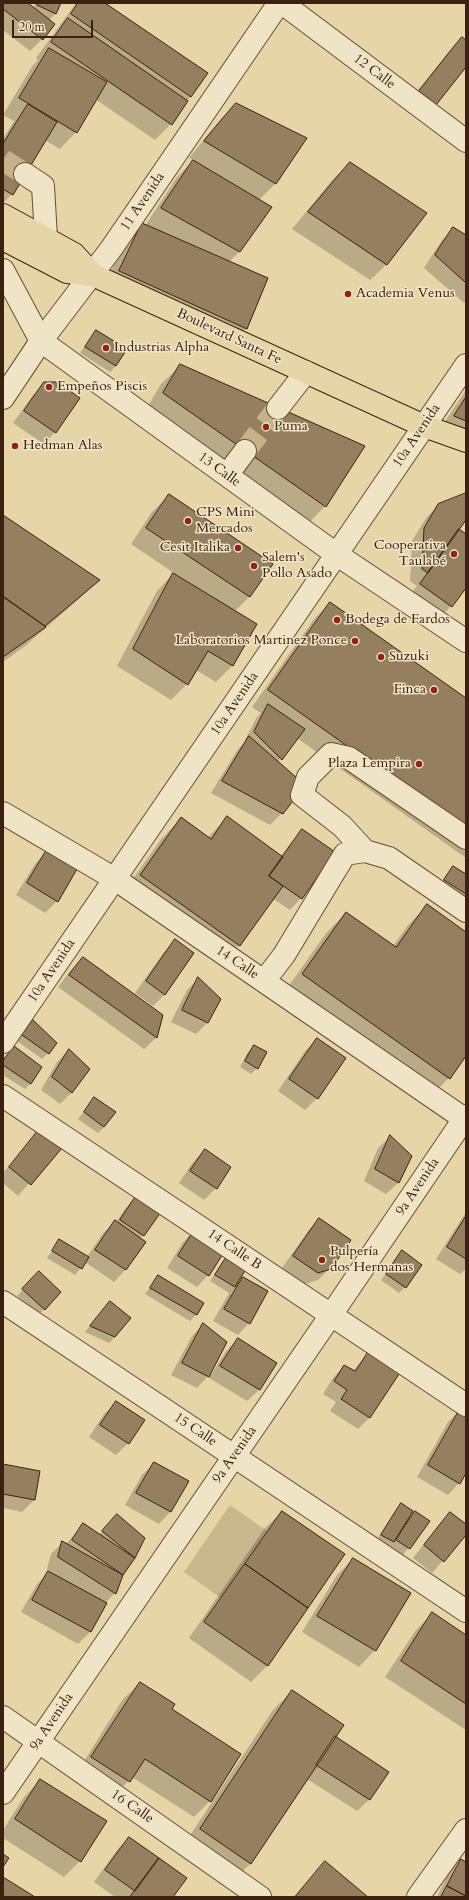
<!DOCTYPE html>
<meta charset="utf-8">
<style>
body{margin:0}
#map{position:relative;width:469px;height:1900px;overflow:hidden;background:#e6d6a7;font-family:Cardo,serif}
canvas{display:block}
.frame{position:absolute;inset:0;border:4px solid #3c2110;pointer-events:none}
.scale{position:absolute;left:12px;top:20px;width:81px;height:18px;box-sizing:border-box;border:2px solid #3c2110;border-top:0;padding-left:5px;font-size:12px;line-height:14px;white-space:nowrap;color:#3c2110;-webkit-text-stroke:3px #efe4c6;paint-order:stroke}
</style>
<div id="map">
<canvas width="469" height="1900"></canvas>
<div class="frame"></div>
<div class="scale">20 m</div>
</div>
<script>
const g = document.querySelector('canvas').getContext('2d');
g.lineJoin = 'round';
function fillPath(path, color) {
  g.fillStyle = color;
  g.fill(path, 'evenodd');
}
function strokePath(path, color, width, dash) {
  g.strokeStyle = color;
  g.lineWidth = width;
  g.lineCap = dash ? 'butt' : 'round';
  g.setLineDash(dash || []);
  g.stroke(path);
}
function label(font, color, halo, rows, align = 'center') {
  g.font = font + ' Cardo,serif';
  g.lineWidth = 3;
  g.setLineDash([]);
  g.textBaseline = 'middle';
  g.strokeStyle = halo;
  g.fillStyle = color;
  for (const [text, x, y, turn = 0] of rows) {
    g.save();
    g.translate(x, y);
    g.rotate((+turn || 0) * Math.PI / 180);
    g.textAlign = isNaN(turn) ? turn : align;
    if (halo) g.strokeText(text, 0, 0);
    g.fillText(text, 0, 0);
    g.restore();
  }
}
const green = new Path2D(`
 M230 1505 267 1531 221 1598 184 1572Z`);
const shadow = new Path2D(`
 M3 3H27L33 8 36 3H60L55 14 49 20 42 39 30 51 3 30Z
 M76 3H103L191 96 171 124 155 140 95 99 76 132 60 149 45 140 12 194 3 203V139L14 121 3 115 33 65 38 60 36 58Z
 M462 38 466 41V65L435 104 408 103 450 50Z
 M236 104 275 184 259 200 271 207 239 252 229 262 246 329 230 345 103 287 126 241 143 225 145 226 177 177 194 160 189 158 220 120Z
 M350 163 387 264 370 280 292 229 333 179Z
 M454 229 466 236V301L464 303 424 268 442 240Z
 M96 331 116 366 110 372 80 353Z
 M181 365 363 446 325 506 306 526 144 413 161 384Z
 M45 383 55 432 44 444 13 423 33 395Z
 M466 390V443L438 432Z
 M466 494V518L458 529 466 535V586L451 606 440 618 409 596 417 586 410 581 412 541 426 518 438 505Z
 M169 495 250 596 235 611 256 624 232 666 216 682 196 670 187 684 171 700 117 666 157 591 174 573 131 544 152 512Z
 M3 516 98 580 79 599 25 646 3 662Z
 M330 603 466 699V858L297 738 278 762 282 813 270 825 211 793 238 749 243 744 257 717 261 713 252 707 314 619Z
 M227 818 281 856 291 843 302 831 301 898 290 910 272 898 239 945 220 965 122 894 162 838 181 819 207 838Z
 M46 852 57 901 45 913 16 895 35 864Z
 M453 867 466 875V902L438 886Z
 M427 906 466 933V1054L449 1078 430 1097 283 994 327 932 346 913 393 946 408 925Z
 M175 941 165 994 153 1006 135 993 164 952Z
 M83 958 161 1015 156 1038 144 1049 58 987 71 970Z
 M198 979 207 1023 196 1034 171 1022 187 990Z
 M33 1021 48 1053 42 1059 17 1041Z
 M317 1039V1098L305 1110 278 1091 305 1051Z
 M254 1046 257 1068 251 1074 240 1067 248 1052Z
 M14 1047 31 1083 25 1089 3 1075V1060Z
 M69 1050 88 1069 71 1093 60 1104 41 1090 57 1062Z
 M94 1099 104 1127 98 1133 78 1119Z
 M44 1125 65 1142 18 1196 3 1183V1173Z
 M390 1137 411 1156 398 1183 386 1194 364 1181 378 1148Z
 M205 1150 216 1188 204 1200 179 1183 193 1162Z
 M136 1197 159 1212 140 1239 144 1242 125 1270 114 1282 85 1262 75 1275 47 1258 60 1240 87 1257 103 1233 116 1222 125 1209Z
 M466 1212V1269L460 1274 436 1259Z
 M319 1219 330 1268 318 1280 305 1284 282 1268 308 1231Z
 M195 1230 208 1275 197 1287 167 1268 183 1242Z
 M402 1252 405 1287 399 1293 381 1280Z
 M227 1258 237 1283 243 1278 249 1323 238 1335 213 1321 229 1293 210 1281 221 1264Z
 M39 1273 44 1309 38 1315 17 1296Z
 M158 1277 202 1303 196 1315 190 1321 145 1294Z
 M110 1302 115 1337 109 1343 85 1332Z
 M204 1324 208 1376 197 1388 171 1375 192 1336Z
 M238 1339 276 1363 259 1390 247 1401 209 1378 226 1351Z
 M369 1352 370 1417 358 1429 330 1411 336 1402 323 1394 333 1378 344 1366 353 1371Z
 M116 1403 128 1443 116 1455 89 1437 104 1414Z
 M460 1410 466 1471 459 1483 448 1495 417 1477 448 1422Z
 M154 1463 187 1482 170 1512 159 1524 125 1505 142 1475Z
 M3 1465 34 1500 22 1512 3 1508Z
 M401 1505 407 1520 415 1513 428 1521 403 1555 389 1545 387 1547 376 1541 395 1511Z
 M282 1512 268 1665 251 1682 189 1638 265 1528Z
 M451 1513 466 1525V1534L432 1573 413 1558 439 1525Z
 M117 1515 144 1538 134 1558 122 1575 115 1593 105 1603 90 1632 78 1644 21 1612 37 1584 49 1571 47 1569 51 1554 63 1542 66 1544 84 1524 99 1535Z
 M353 1559 375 1650 359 1667 302 1632 337 1575Z
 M432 1614 466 1636V1730L385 1677 416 1630Z
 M140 1683 170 1710 210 1801 194 1817 132 1777 113 1797 76 1774 123 1699Z
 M292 1691 335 1737 387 1772 369 1800 357 1811 307 1779 251 1863 231 1883 181 1849 273 1710Z
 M40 1781 80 1861 64 1877 3 1838V1830L24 1797Z
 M129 1838 172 1897H115L94 1882 117 1850Z
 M461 1860 466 1863V1897H437L449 1872Z
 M325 1862 366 1897H294Z`);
const building = new Path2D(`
 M3 3H28L55 24 43 40 3 9Z
 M38 3H61L56 14 37 5Z
 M78 3H105L208 73 191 97 71 14Z
 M68 18 188 101 172 125 51 42Z
 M462 37 466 40V67L436 105 419 91Z
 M49 48 107 82 77 133 19 98Z
 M236 103 307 138 276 184 204 141Z
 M28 104 57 122 13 195 3 189V144Z
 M193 160 272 207 240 252 161 208Z
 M350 162 427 213 387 265 308 212Z
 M142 223 268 278 247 329 119 271Z
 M453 227 466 235V283L435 255Z
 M96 330 127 349 116 366 85 347Z
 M180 364 365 446 326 507 163 393Z
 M44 382H57L80 398 56 433 24 411Z
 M466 397V421L454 416Z
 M466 493V520L428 573 422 569 424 528 438 504Z
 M169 494 273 564 250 597 146 528Z
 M3 515 100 580 45 626 3 597Z
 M459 529 466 534V588L452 607 420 584Z
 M173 573 257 624 233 666 208 651 188 685 133 649Z
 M3 596 46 627 3 657Z
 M330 602 466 698V830L268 690Z
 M268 704 305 729 282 760 254 732Z
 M249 736 305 785 283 814 222 781Z
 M227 816 283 857 269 876 283 886 240 946 140 875 181 817 211 839Z
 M302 829 335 852 302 899 269 876Z
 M46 851 77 869 58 902 27 883Z
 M453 866 466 874V894L444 880Z
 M427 904 466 932V1056L450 1079 302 974 346 912 396 947Z
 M175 939 194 953 165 995 146 981Z
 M83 957 163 1015 157 1038 69 975Z
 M198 977 221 999 208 1023 182 1010Z
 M33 1020 57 1043 49 1054 22 1035Z
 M317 1038 346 1058 318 1099 289 1079Z
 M254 1045 267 1052 258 1069 245 1061Z
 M14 1046 42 1067 31 1084 3 1065V1061Z
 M69 1049 90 1069 72 1093 52 1077Z
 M94 1097 116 1112 104 1127 84 1112Z
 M44 1123 67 1142 31 1185 9 1167Z
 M390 1135 412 1156 399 1183 375 1169Z
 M205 1149 231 1167 217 1189 190 1171Z
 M136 1196 161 1212 144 1236 120 1220Z
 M466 1216V1259L447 1247Z
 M319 1218 351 1240 331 1269 318 1273 293 1256Z
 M115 1220 146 1242 126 1270 95 1250Z
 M195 1229 226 1249 209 1276 178 1256Z
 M59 1239 89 1257 82 1269 52 1251Z
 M402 1250 422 1265 406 1288 386 1274Z
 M227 1256 246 1269 235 1287 215 1275Z
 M39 1271 61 1292 45 1310 22 1289Z
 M158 1275 204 1303 197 1315 150 1288Z
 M243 1277 268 1291 250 1324 224 1309Z
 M110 1301 131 1318 115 1337 90 1326Z
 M203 1323 227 1342 209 1377 182 1363Z
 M238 1338 277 1363 260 1390 220 1366Z
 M369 1351 401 1371 370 1418 341 1399 347 1390 334 1381 344 1365 355 1371Z
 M116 1401 145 1420 129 1444 100 1425Z
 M460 1409 466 1412V1473L460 1484 428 1465Z
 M154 1462 189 1481 171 1512 136 1493Z
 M3 1464 40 1471 35 1500 3 1494Z
 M401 1503 413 1511 394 1542 381 1535Z
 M282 1511 345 1554 308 1608 245 1564Z
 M415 1511 430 1521 410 1549 396 1540Z
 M450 1512 466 1524V1535L444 1562 424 1545Z
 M117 1514 145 1538 135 1558 102 1531Z
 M83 1523 135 1558 123 1575 72 1540Z
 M62 1541 123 1575 116 1594 58 1557Z
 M353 1558 411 1593 376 1651 317 1616Z
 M245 1564 308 1608 268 1666 204 1622Z
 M48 1571 107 1603 91 1632 32 1600Z
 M432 1612 466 1635V1704L401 1661Z
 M140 1682 175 1704 172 1709 241 1754 211 1802 145 1759 130 1782 91 1757Z
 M292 1690 344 1725 251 1864 200 1829Z
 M335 1736 389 1772 370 1800 316 1765Z
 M40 1779 107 1821 81 1862 15 1819Z
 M129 1837 159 1858 135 1891 105 1870Z
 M3 1854 9 1858 3 1867Z
 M159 1858 187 1878 173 1897H130Z
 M461 1859 466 1862V1896L447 1886Z
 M325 1861 368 1897H295Z
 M3 1877 35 1897H3Z
 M447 1886 466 1896V1897H441Z`);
const minorTunnel = new Path2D(`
 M3 160 25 174
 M245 451 278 408`);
const minor = new Path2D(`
 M282 3 466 141
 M25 174 43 186 46 238
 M3 270 41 341 336 554 466 641
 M3 398 41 341 111 249 279 3
 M278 408 306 372
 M227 475 245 451
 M3 813 115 879 466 1120
 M365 851 342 826 302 795 308 777 331 754 349 758 466 838
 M264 981 284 955 345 854 365 851 389 858 466 911
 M3 1042 466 365
 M3 1096 466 1405
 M3 1302 466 1611
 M3 1717 260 1897
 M3 1793 331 1315 466 1116
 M418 1897 466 1830`);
const major = new Path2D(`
 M3 215 74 254 93 275
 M3 239 67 272 93 275 424 426 466 441`);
const markers = [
 [348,294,4,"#8f2418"],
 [106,348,4,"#8f2418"],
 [49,387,4,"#8f2418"],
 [266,427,4,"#8f2418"],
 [15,446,4,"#8f2418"],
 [188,521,4,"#8f2418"],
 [238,548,4,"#8f2418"],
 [454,554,4,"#8f2418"],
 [254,566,4,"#8f2418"],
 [337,620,4,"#8f2418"],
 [355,641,4,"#8f2418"],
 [381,657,4,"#8f2418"],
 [434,690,4,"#8f2418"],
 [419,764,4,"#8f2418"],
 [322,1260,4,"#8f2418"]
];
const streetNames = [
 ["12 Calle",374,72,37],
 ["11 Avenida",143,202,-56],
 ["Boulevard Santa Fe",229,337,25],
 ["10a Avenida",417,436,-56],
 ["13 Calle",219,470,36],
 ["10a Avenida",235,704,-56],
 ["14 Calle",237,963,34],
 ["10a Avenida",52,971,-56],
 ["9a Avenida",418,1187,-56],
 ["14 Calle B",234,1250,34],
 ["15 Calle",195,1430,34],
 ["9a Avenida",235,1455,-55],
 ["9a Avenida",52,1722,-56],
 ["16 Calle",132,1807,35]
];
const poiNames = [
 ["Academia Venus",356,294],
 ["Industrias Alpha",114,348],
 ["Empeños Piscis",57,387],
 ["Puma",274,427],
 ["Hedman Alas",23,446],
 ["CPS Mini",196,513],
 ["Mercados",196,529],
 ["Cooperativa",446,546,"right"],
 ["Taulabé",446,562,"right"],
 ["Cesit Italika",230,548,"right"],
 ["Salem's",262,558],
 ["Pollo Asado",262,574],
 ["Bodega de Fardos",345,620],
 ["Laboratorios Martinez Ponce",347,641,"right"],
 ["Suzuki",389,657],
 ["Finca",426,690,"right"],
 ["Plaza Lempira",411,764,"right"],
 ["Pulpería",330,1252],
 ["dos Hermanas",330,1268]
];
fillPath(green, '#c9b78d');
fillPath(shadow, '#0003');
fillPath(building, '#947f5f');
strokePath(building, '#3c2110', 1);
strokePath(minorTunnel, '#c4b289', 22, [22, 11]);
strokePath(minor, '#664e36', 24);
strokePath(major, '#3c2110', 24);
strokePath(minor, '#efe4c6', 22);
strokePath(major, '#e6d6a7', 22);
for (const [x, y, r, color] of markers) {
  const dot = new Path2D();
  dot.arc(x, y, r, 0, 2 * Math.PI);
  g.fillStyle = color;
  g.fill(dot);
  strokePath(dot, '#efe4c6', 1.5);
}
label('14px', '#3c2110', '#efe4c6', streetNames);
label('14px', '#3c2110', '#efe4c6', poiNames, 'left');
</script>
